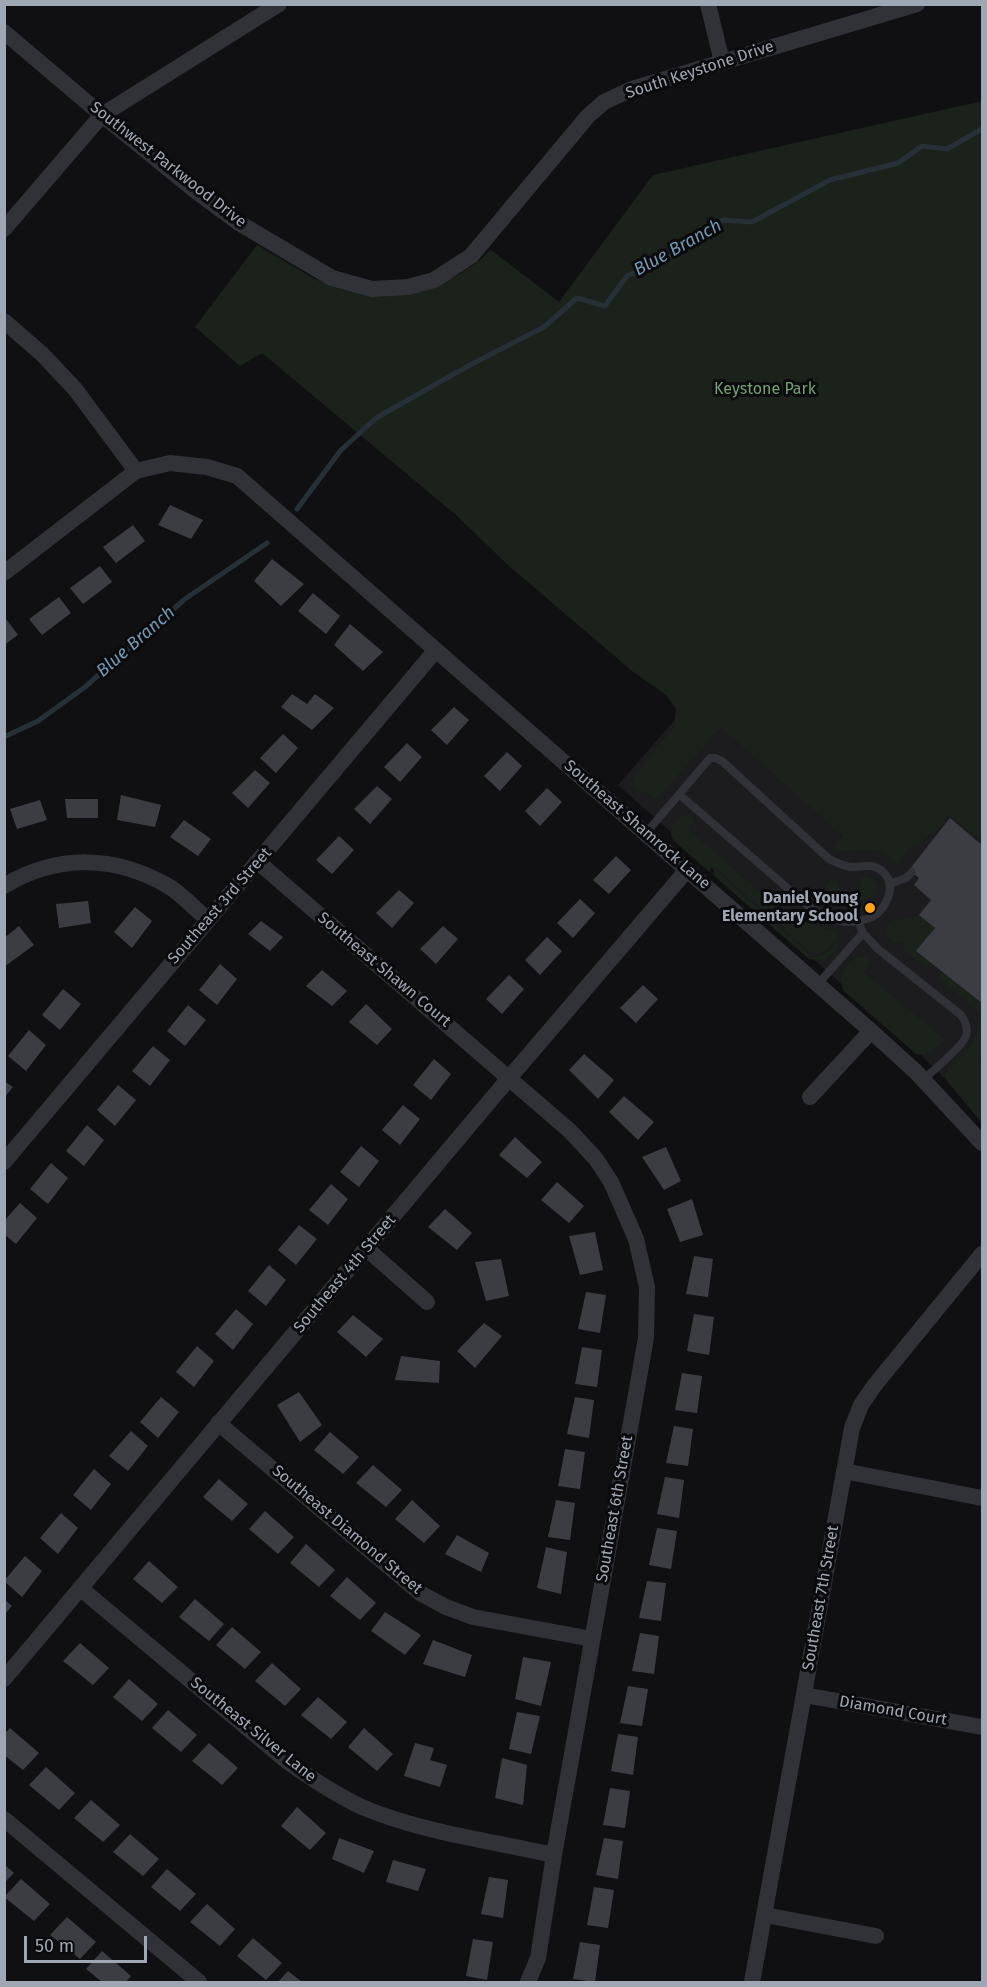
<!DOCTYPE html>
<style>
body{margin:0}
#map{position:relative;width:987px;height:1987px;overflow:hidden;background:#101012;font-family:"Fira Sans",sans-serif}
canvas{display:block}
.frame{position:absolute;inset:0;border:6px solid #a0a7b4;pointer-events:none}
.scale{position:absolute;left:24px;top:1936px;width:123px;height:27px;box-sizing:border-box;border:3px solid #a0a7b4;border-top:0;padding-left:8px;font-size:18px;line-height:21px;white-space:nowrap;color:#a0a7b4;-webkit-text-stroke:4px #0b0b0d;paint-order:stroke}
</style>
<div id="map">
<canvas width="987" height="1987"></canvas>
<div class="frame"></div>
<div class="scale">50 m</div>
</div>
<script>
const g = document.querySelector('canvas').getContext('2d');
g.lineJoin = 'round';
function fillPath(path, color) {
  g.fillStyle = color;
  g.fill(path, 'evenodd');
}
function strokePath(path, color, width, dash) {
  g.strokeStyle = color;
  g.lineWidth = width;
  g.lineCap = dash ? 'butt' : 'round';
  g.setLineDash(dash || []);
  g.stroke(path);
}
function label(font, color, halo, rows, align = 'center') {
  g.font = font + ' "Fira Sans",sans-serif';
  g.lineWidth = 6;
  g.setLineDash([]);
  g.textBaseline = 'middle';
  g.strokeStyle = halo;
  g.fillStyle = color;
  for (const [text, x, y, turn = 0] of rows) {
    g.save();
    g.translate(x, y);
    g.rotate((+turn || 0) * Math.PI / 180);
    g.textAlign = isNaN(turn) ? turn : align;
    if (halo) g.strokeText(text, 0, 0);
    g.fillText(text, 0, 0);
    g.restore();
  }
}
const built = new Path2D(`
 M686 707 982 788V1123L945 1079 919 1053 618 785Z`);
const green = new Path2D(`
 M982 101V841L949 815 932 835H927L919 844 909 847 897 864C881 844 860 849 838 852L835 846 843 836 721 727 656 799 634 787 632 779 674 727 676 709 666 695 632 671 509 566 456 515 262 353 240 366 195 327 257 245 313 278 335 287 456 276 475 264 491 250 559 302 653 175Z
 M686 815 694 819V823L688 829 799 927 808 919 819 927 836 931 838 935 828 950 817 954 807 950 713 865 709 872 674 841C666 830 675 819 686 815Z
 M715 870 809 954C825 962 828 949 839 942L836 950 824 960 809 959 712 874Z
 M864 876C873 877 878 884 877 893L874 898 834 907 824 902 823 900 830 892 825 887 832 880 838 881 841 893 861 889 860 880Z
 M919 915 935 928 916 951 930 963 926 968 904 950V942L896 943 888 937 885 931 893 920 911 918Z
 M857 957H866L871 961 864 973 945 1040C937 1047 927 1058 916 1054L844 991C838 976 843 966 857 957Z
 M943 971 982 1003V1014L938 977Z
 M978 1016 982 1019V1056L978 1061 982 1065V1123L945 1077C953 1050 979 1055 978 1016Z`);
const stream = new Path2D(`
 M297 509 341 450 376 418 468 366 544 327 577 298 605 306 627 276 670 256 723 220 752 222 830 180 898 163 922 146 947 149 982 129
 M4 737 38 721 85 687 185 599 267 543`);
const building = new Path2D(`
 M170 505 203 520 191 539 158 525Z
 M133 525 145 541 116 563 103 547Z
 M272 559 304 584 281 606 254 581Z
 M100 566 112 582 83 604 70 588Z
 M313 593 340 616 326 634 298 611Z
 M59 597 71 613 42 635 29 619Z
 M6 619 18 635 4 645V620Z
 M350 624 383 652 363 671 334 645Z
 M292 694 307 704 315 694 334 708 312 730 281 707Z
 M454 707 469 720 447 745 431 730Z
 M283 734 298 748 276 773 260 758Z
 M407 743 422 757 400 782 384 767Z
 M507 752 522 766 500 791 484 776Z
 M255 770 270 783 248 808 232 793Z
 M377 786 392 799 370 824 354 809Z
 M547 788 562 802 540 826 525 811Z
 M121 795 161 805 155 827 117 820Z
 M65 799H98V818H67Z
 M40 800 47 820 17 829 10 809Z
 M950 818 982 845V1003L916 951 935 928 919 915 931 900 914 885 919 878 909 870Z
 M184 820 211 839 198 856 170 837Z
 M339 836 354 850 332 874 316 860Z
 M616 856 631 870 609 894 593 880Z
 M399 890 414 903 392 928 376 913Z
 M580 899 595 913 573 938 557 923Z
 M88 901 91 923 59 928 56 904Z
 M135 907 152 921 132 948 114 932Z
 M261 921 283 937 270 951 248 934Z
 M19 926 34 945 4 967V938Z
 M443 926 458 939 436 964 420 949Z
 M547 937 562 951 540 975 525 960Z
 M220 964 237 979 217 1005 199 990Z
 M322 970 347 991 332 1006 306 986Z
 M509 975 524 989 502 1014 486 999Z
 M643 985 658 999 636 1023 620 1008Z
 M63 989 81 1004 60 1030 42 1015Z
 M366 1004 392 1029 377 1045 349 1022Z
 M188 1005 206 1020 185 1046 167 1031Z
 M29 1030 46 1045 26 1071 8 1056Z
 M153 1046 170 1060 150 1086 132 1071Z
 M584 1054 614 1080 598 1099 569 1070Z
 M434 1059 451 1074 431 1100 413 1085Z
 M4 1081 13 1087 4 1098Z
 M118 1085 136 1100 115 1126 97 1110Z
 M624 1096 654 1122 638 1140 609 1112Z
 M403 1105 420 1119 400 1145 382 1130Z
 M87 1125 104 1140 84 1166 66 1151Z
 M515 1137 542 1162 527 1178 499 1155Z
 M361 1146 379 1161 359 1187 340 1172Z
 M666 1147 681 1181 664 1190 642 1157Z
 M51 1163 68 1178 48 1204 30 1189Z
 M557 1182 584 1206 569 1223 541 1200Z
 M331 1184 348 1199 328 1225 309 1210Z
 M692 1199 703 1235 680 1242 667 1209Z
 M20 1203 37 1218 16 1244 4 1234V1221Z
 M445 1209 472 1233 457 1250 428 1227Z
 M299 1225 317 1239 296 1265 278 1250Z
 M595 1232 603 1270 580 1275 569 1236Z
 M694 1256 713 1259 708 1297 686 1294Z
 M501 1259 509 1296 486 1301 475 1262Z
 M269 1265 286 1280 266 1306 248 1291Z
 M586 1292 606 1295 600 1333 578 1329Z
 M236 1309 253 1324 233 1350 215 1334Z
 M694 1314 714 1317 709 1355 687 1351Z
 M353 1315 383 1339 366 1357 337 1332Z
 M484 1323 502 1336 475 1368 457 1351Z
 M197 1346 214 1361 194 1387 176 1372Z
 M582 1347 602 1350 597 1387 575 1384Z
 M401 1356 440 1361 439 1383 395 1380Z
 M682 1373 702 1376 697 1413 675 1410Z
 M299 1392 322 1425 300 1442 277 1405Z
 M161 1397 179 1412 158 1438 140 1422Z
 M575 1397 594 1400 589 1438 567 1434Z
 M674 1426 693 1429 688 1466 666 1463Z
 M131 1431 148 1446 128 1471 109 1456Z
 M330 1432 359 1457 343 1474 314 1450Z
 M565 1449 585 1452 580 1489 558 1486Z
 M373 1465 402 1490 386 1507 356 1483Z
 M94 1469 111 1484 91 1510 73 1495Z
 M665 1477 684 1480 679 1518 657 1514Z
 M219 1479 248 1504 232 1521 203 1497Z
 M412 1500 440 1526 424 1543 395 1519Z
 M556 1500 575 1503 570 1540 548 1537Z
 M265 1511 294 1537 278 1554 249 1529Z
 M61 1513 78 1528 58 1554 40 1538Z
 M657 1528 677 1531 671 1569 649 1565Z
 M457 1535 489 1553 481 1572 445 1554Z
 M306 1544 335 1570 319 1587 290 1563Z
 M546 1547 567 1552 561 1594 537 1588Z
 M25 1556 42 1571 22 1597 4 1581Z
 M149 1561 178 1587 162 1603 133 1579Z
 M347 1577 376 1603 360 1620 330 1596Z
 M647 1581 666 1583 661 1621 639 1618Z
 M4 1599 12 1606 4 1615Z
 M195 1599 224 1624 209 1641 179 1617Z
 M385 1612 421 1635 405 1655 371 1631Z
 M232 1627 261 1652 245 1669 216 1645Z
 M640 1633 659 1636 654 1674 632 1671Z
 M433 1640 472 1655 465 1677 423 1664Z
 M80 1643 109 1668 93 1685 63 1661Z
 M523 1657 551 1662 541 1706 515 1699Z
 M272 1663 301 1689 285 1706 255 1681Z
 M129 1679 158 1704 142 1721 113 1697Z
 M628 1686 648 1689 642 1726 620 1723Z
 M318 1697 347 1722 331 1739 301 1715Z
 M168 1710 197 1735 181 1752 152 1728Z
 M517 1712 540 1716 531 1754 509 1749Z
 M10 1728 39 1753 23 1770 4 1755V1734Z
 M364 1728 393 1754 377 1771 348 1747Z
 M618 1734 638 1737 633 1775 611 1771Z
 M209 1743 238 1768 222 1785 192 1761Z
 M415 1743 434 1748 430 1760 447 1765 440 1787 404 1776Z
 M502 1758 527 1765 523 1805 495 1798Z
 M46 1767 75 1793 59 1810 29 1785Z
 M610 1788 630 1791 625 1828 603 1825Z
 M91 1800 120 1825 103 1842 74 1818Z
 M297 1807 326 1833 310 1850 281 1826Z
 M130 1834 159 1859 143 1876 113 1852Z
 M339 1838 374 1851 364 1873 332 1859Z
 M604 1838 623 1841 618 1879 596 1875Z
 M393 1860 426 1869 418 1891 386 1882Z
 M4 1864 14 1873 4 1883Z
 M167 1869 196 1894 180 1911 151 1887Z
 M489 1877 508 1880 503 1918 481 1914Z
 M21 1879 50 1904 34 1921 4 1897Z
 M594 1887 614 1890 608 1928 587 1925Z
 M207 1904 235 1929 220 1946 190 1922Z
 M67 1917 96 1942 80 1959 50 1935Z
 M253 1938 282 1963 266 1980 237 1956Z
 M473 1939 493 1942 487 1980 466 1976Z
 M580 1942 600 1945 595 1982 573 1979Z
 M102 1951 131 1976 126 1982H102L86 1969Z
 M288 1971 302 1982H278Z`);
const lane = new Path2D(`
 M646 833 710 758H715L722 761 829 859C836 862 842 866 851 867 864 867 875 862 885 874 897 887 885 910 872 917 864 921 848 923 840 921 828 920 817 911 807 905L680 795
 M889 884 906 878 912 872
 M858 921 863 933 878 949 961 1015C966 1022 969 1029 965 1038 960 1049 933 1070 923 1080
 M818 984 863 933`);
const street = new Path2D(`
 M708 4 722 62
 M4 32 102 115 197 192 239 223 332 278 372 289 408 287 434 280 471 256 588 116 604 102 632 89 917 4
 M4 229 102 115 279 4
 M4 321 42 354 75 389 136 471 170 463 207 467 237 476 871 1031 916 1072 982 1143
 M4 573 136 471
 M258 862 570 1131 596 1159 611 1182 636 1239 647 1287 646 1338 554 1855 538 1958 528 1982
 M4 886C57 854 115 855 168 886 182 894 195 909 207 919
 M810 1097 871 1031
 M4 1162 436 650
 M367 1249 427 1302
 M218 1423 420 1593 446 1607 473 1617 592 1639
 M844 1471 982 1498
 M80 1588 288 1762C312 1779 336 1795 362 1807 420 1832 492 1841 554 1855
 M4 1679 510 1077 687 870
 M804 1695 982 1727
 M4 1819 199 1982
 M765 1915 876 1936
 M752 1982 852 1428 861 1405 874 1386 982 1254`);
const markers = [
 [870,908,6,"#ffa31b"]
];
const streetNames = [
 ["South Keystone Drive",700,70,-18],
 ["Southwest Parkwood Drive",168,165,38],
 ["Southeast Shamrock Lane",637,825,41],
 ["Southeast 3rd Street",220,906,-49],
 ["Southeast Shawn Court",384,970,40],
 ["Southeast 4th Street",345,1274,-50],
 ["Southeast 6th Street",615,1509,-80],
 ["Southeast Diamond Street",347,1530,40],
 ["Southeast 7th Street",821,1598,-80],
 ["Diamond Court",893,1711,10],
 ["Southeast Silver Lane",253,1730,39]
];
const parkNames = [
 ["Keystone Park",765,390]
];
const poiNames = [
 ["Daniel Young",858,899],
 ["Elementary School",858,917]
];
const waterNames = [
 ["Blue Branch",678,248,-29],
 ["Blue Branch",136,642,-41]
];
fillPath(built, '#1c1c1f');
fillPath(green, '#1a221b');
strokePath(stream, '#263036', 5);
fillPath(building, '#3c3d42');
strokePath(lane, '#313237', 8);
strokePath(street, '#313237', 16);
for (const [x, y, r, color] of markers) {
  const dot = new Path2D();
  dot.arc(x, y, r, 0, 2 * Math.PI);
  g.fillStyle = color;
  g.fill(dot);
  strokePath(dot, '#0b0b0d', 2);
}
label('16px', '#a0a7b4', '#0b0b0d', streetNames);
label('16px', '#75a175', '#0b0b0d', parkNames);
label('bold 16px', '#a0a7b4', '#0b0b0d', poiNames, 'right');
label('italic 18px', '#7299b3', '#0b0b0d', waterNames);
</script>
